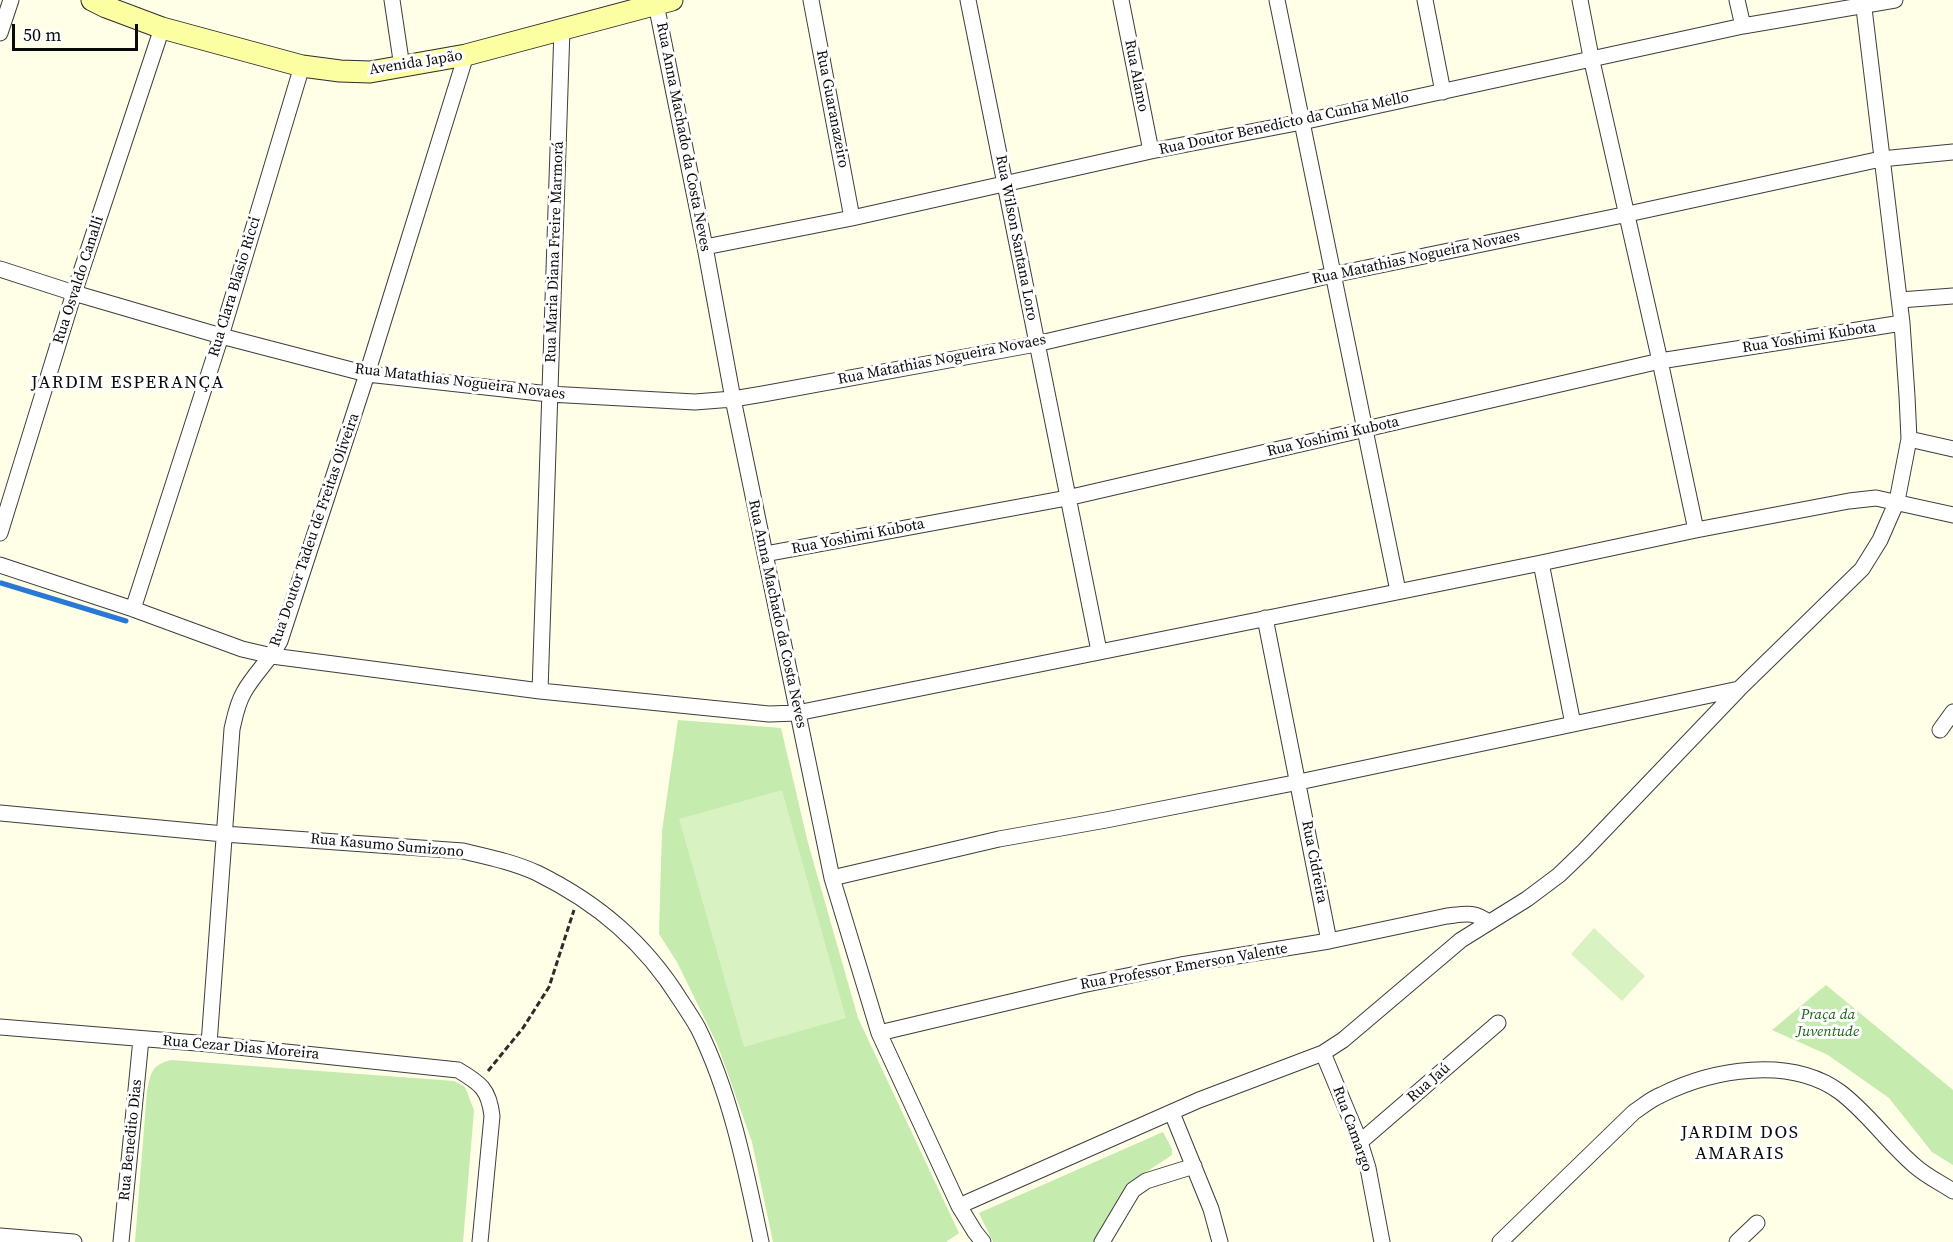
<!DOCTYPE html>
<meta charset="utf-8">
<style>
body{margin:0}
#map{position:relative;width:1953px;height:1242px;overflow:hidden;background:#fffee6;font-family:"Source Serif 4",serif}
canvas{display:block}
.scale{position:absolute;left:12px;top:24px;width:126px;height:27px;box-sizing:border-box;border:3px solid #0a0a0a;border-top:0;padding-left:8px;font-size:18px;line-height:21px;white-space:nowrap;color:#0a0a0a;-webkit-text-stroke:4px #fff;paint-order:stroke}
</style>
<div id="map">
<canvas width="1953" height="1242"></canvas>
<div class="scale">50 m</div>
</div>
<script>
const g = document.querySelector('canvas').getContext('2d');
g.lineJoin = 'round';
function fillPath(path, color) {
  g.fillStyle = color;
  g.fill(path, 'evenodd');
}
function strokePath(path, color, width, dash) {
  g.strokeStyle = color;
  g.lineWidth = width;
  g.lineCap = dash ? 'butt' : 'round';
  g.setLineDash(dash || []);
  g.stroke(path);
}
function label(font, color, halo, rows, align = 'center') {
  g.font = font + ' "Source Serif 4",serif';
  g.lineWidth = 6;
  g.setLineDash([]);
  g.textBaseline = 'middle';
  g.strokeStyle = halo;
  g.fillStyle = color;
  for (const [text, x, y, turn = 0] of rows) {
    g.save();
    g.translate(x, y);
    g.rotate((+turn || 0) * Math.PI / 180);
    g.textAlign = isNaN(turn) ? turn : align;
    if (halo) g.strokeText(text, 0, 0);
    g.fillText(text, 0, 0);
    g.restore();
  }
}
const green = new Path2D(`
 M678 720 781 728 808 843 858 1018 959 1233 946 1242H773L752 1142 718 1046 677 962 659 934 662 831Z
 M1826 985 1953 1090V1165L1932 1152 1889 1098 1828 1055 1772 1030Z
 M171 1060 454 1081 465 1087 474 1110 463 1242H135L147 1091C151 1073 151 1065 171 1060Z
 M1163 1132 1172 1149V1155L1131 1182 1125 1195 1095 1242H993L979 1213Z`);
const pitch = new Path2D(`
 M782 790 846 1018 744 1047 679 819Z
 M1594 928 1645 976 1622 1001 1571 954Z`);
const stream = new Path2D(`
 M1 583 126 621`);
const path = new Path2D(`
 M488 1071 523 1028 549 987 574 910`);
const minor = new Path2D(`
 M392 0 402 67
 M811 0 852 218
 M968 0 1099 651
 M1121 0 1151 151
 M1277 0 1398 591
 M1425 0 1443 92
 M1580 0 1591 57 1660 361 1696 530
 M1737 0 1743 26
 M656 4 705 247 733 399 832 878 879 1033 959 1206 975 1232 983 1242
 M0 33 11 0
 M705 247 852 218 1151 151 1302 122 1743 26 1895 0
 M0 269 74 293 221 336 367 374 549 394 695 402 733 399 763 394 1036 344 1332 275 1628 214 1881 159 1953 152
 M1900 300 1953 296
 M1909 439 1953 449
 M0 533 74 293 162 28
 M765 554 1067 498 1660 361 1902 323
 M1541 563 1573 724
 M0 565 133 609 242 649 272 656 540 691 769 714 797 713 1541 563 1696 530 1849 501 1876 498 1953 515
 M133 609 221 336 302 66
 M1265 618 1329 941
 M540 691 562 29
 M1940 730 1953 712
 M0 813 224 834 463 851C488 857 513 862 537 873 598 903 645 943 681 1001 687 1010 693 1019 698 1028 731 1094 746 1171 761 1242
 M832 878 999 839 1106 820 1299 782 1739 689
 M0 1027 209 1044 458 1070C480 1083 489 1089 492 1116L480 1242
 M879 1033 1082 985 1181 965 1329 941 1447 916C1465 914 1474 911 1488 922
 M209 1044 232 729C235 716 237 704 244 692 254 674 270 660 280 641L367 374 466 55
 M1323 1053 1360 1142 1368 1168 1382 1242
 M1172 1113 1211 1209 1220 1242
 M1360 1142 1498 1023
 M959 1206 1199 1100 1323 1053 1343 1040 1461 940 1527 899 1559 875 1584 851 1739 689 1862 569 1880 540 1897 501 1909 439 1907 396 1902 323 1863 0
 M0 1236 74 1242
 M121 1242 141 1039
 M1102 1242 1133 1190 1146 1181 1194 1166
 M1500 1242 1634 1112C1643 1106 1651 1099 1661 1095 1713 1069 1790 1056 1840 1092 1868 1113 1888 1143 1915 1166 1926 1176 1941 1183 1953 1191
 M1737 1242 1757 1223`);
const secondary = new Path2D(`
 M92 0 106 7 162 28 302 66 340 71 370 72 466 55 672 0`);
const streetNames = [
 ["Avenida Japão",416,63,-9],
 ["Rua Alamo",1136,76,79],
 ["Rua Guaranazeiro",832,109,79],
 ["Rua Doutor Benedicto da Cunha Mello",1284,124,-12],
 ["Rua Anna Machado da Costa Neves",683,137,79],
 ["Rua Wilson Santana Loro",1016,238,79],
 ["Rua Maria Diana Freire Marmorá",555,252,-88],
 ["Rua Matathias Nogueira Novaes",1416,258,-12],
 ["Rua Osvaldo Canalli",79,280,-72],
 ["Rua Clara Blasio Ricci",235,287,-73],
 ["Rua Yoshimi Kubota",1809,338,-9],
 ["Rua Matathias Nogueira Novaes",942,360,-11],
 ["Rua Matathias Nogueira Novaes",460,382,7],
 ["Rua Yoshimi Kubota",1333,437,-13],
 ["Rua Doutor Tadeu de Freitas Oliveira",315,530,-71],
 ["Rua Yoshimi Kubota",858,537,-11],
 ["Rua Anna Machado da Costa Neves",777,614,78],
 ["Rua Kasumo Sumizono",387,846,5],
 ["Rua Cidreira",1314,862,79],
 ["Rua Professor Emerson Valente",1184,967,-10],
 ["Rua Cezar Dias Moreira",241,1048,5],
 ["Rua Jaú",1429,1083,-41],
 ["Rua Camargo",1352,1129,70],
 ["Rua Benedito Dias",131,1140,-84]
];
const parkNames = [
 ["Praça da",1828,1015],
 ["Juventude",1828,1032]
];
const quarterNames = [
 ["JARDIM ESPERANÇA",128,383],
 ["JARDIM DOS",1740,1133],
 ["AMARAIS",1740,1154]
];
fillPath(green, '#c5ebae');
fillPath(pitch, '#d9f2c1');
strokePath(stream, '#2a78d5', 5);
strokePath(minor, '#3d3d3d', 17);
strokePath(secondary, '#2c2c2c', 23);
strokePath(path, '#2c2c2c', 3, [6, 3]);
strokePath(minor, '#fff', 15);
strokePath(secondary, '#fcffa1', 21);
label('15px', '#0a0a0a', '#fff', streetNames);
label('italic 15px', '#1c6418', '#fff', parkNames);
g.letterSpacing = '1.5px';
label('18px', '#0a0a0a', '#fff', quarterNames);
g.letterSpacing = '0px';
</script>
